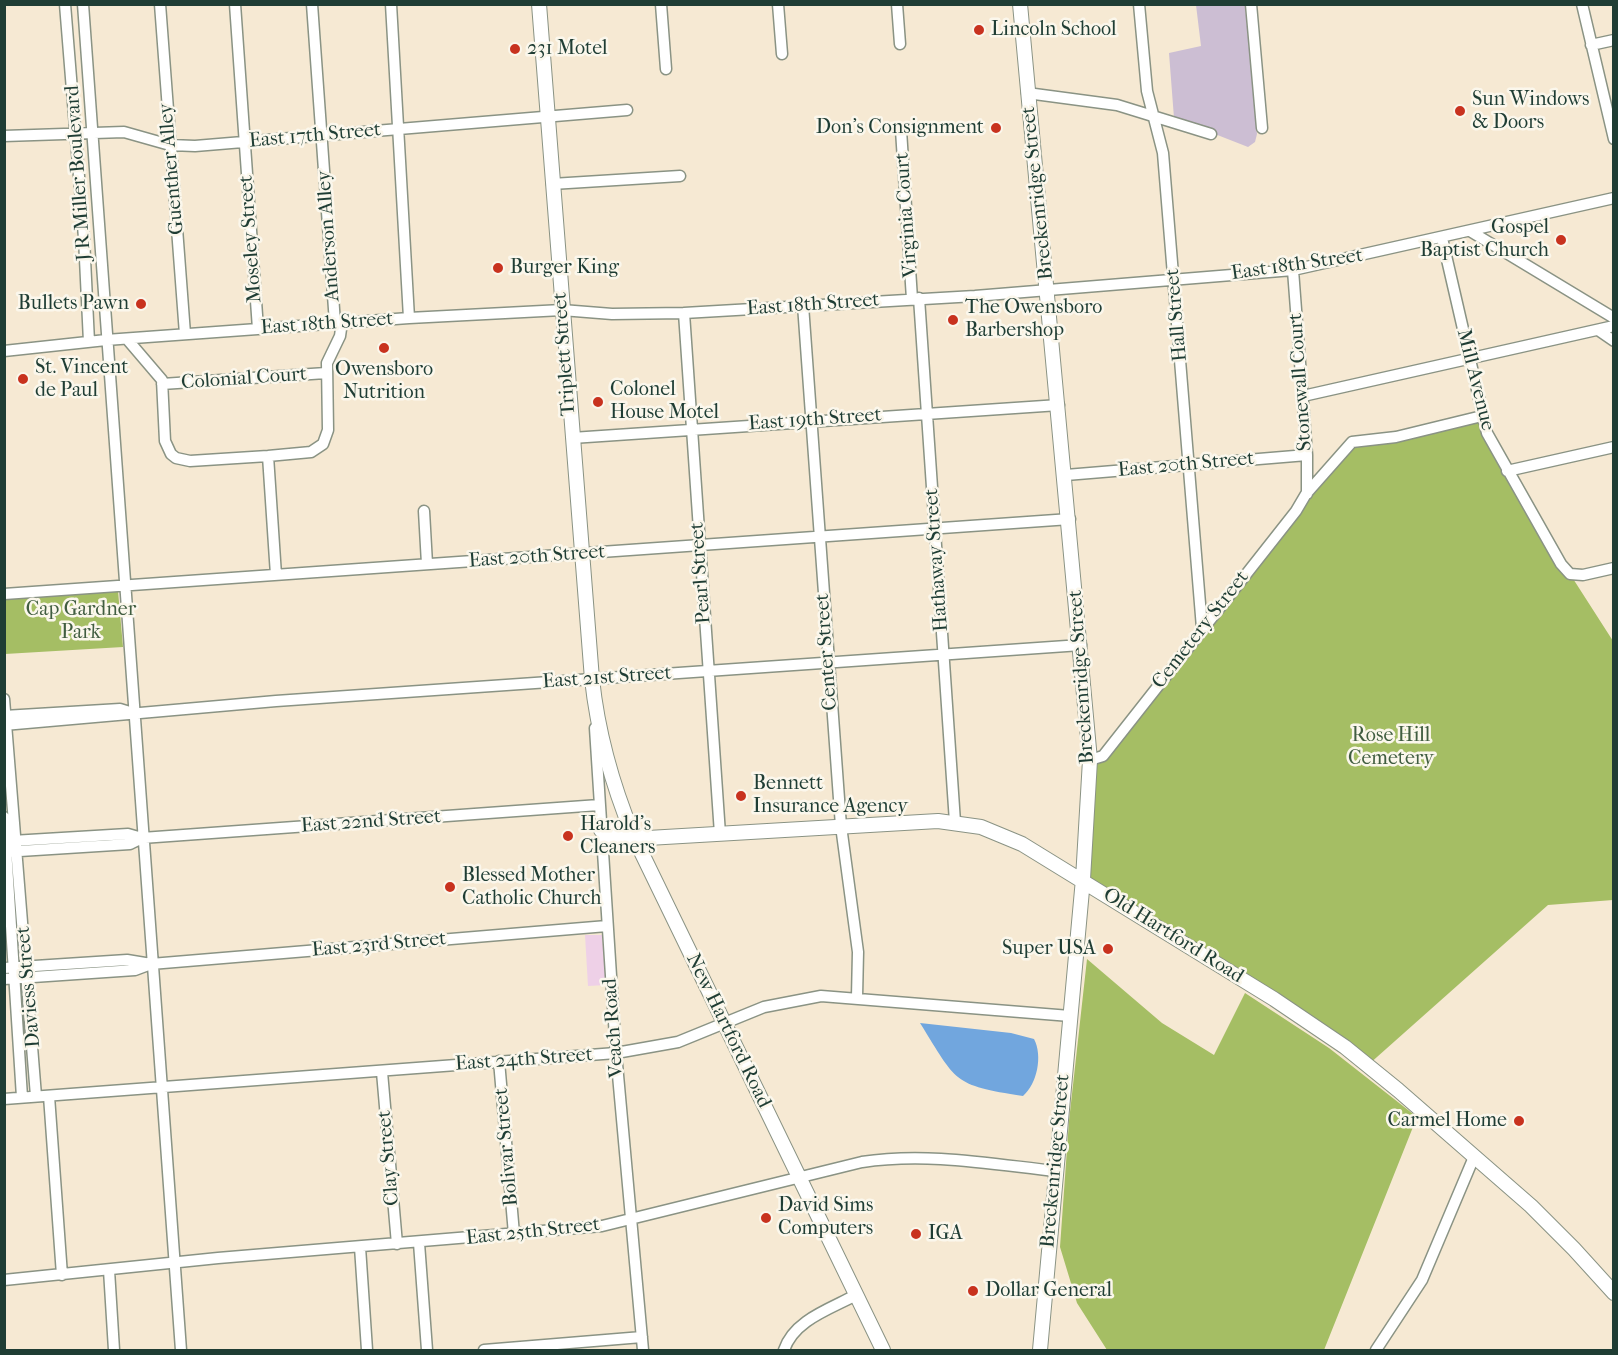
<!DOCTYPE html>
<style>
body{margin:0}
#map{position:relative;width:1618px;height:1355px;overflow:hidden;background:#f6e9d3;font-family:"IM FELL French Canon",serif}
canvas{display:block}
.frame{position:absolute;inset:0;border:6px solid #1f3d34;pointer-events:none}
</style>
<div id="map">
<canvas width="1618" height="1355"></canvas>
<div class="frame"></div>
</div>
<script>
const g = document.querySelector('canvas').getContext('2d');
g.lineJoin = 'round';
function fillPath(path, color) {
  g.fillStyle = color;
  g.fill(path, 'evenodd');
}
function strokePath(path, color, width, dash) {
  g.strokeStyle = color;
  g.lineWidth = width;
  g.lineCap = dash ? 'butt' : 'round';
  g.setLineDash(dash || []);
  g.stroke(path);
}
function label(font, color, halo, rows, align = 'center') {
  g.font = font + ' "IM FELL French Canon",serif';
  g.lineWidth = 5;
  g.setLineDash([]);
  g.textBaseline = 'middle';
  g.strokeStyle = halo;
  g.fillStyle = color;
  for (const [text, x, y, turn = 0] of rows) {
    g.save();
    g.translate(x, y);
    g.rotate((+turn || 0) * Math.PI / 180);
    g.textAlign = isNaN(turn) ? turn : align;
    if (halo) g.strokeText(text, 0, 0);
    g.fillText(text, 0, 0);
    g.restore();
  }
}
const built = new Path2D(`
 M585 935H602L606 985 588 986Z`);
const industrial = new Path2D(`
 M1196 5H1245L1257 134 1255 142 1248 147 1174 118 1169 53 1201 46Z`);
const green = new Path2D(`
 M1482 416 1570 574 1613 641V900L1548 905 1368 1065 1083 879 1090 760 1103 755 1352 442Z
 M118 591 123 647 5 654V599Z
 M1087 959 1162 1023 1214 1055 1245 993 1329 1048 1417 1117 1324 1350H1107L1077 1303 1060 1247 1069 1121Z`);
const water = new Path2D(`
 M920 1023 1011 1033 1034 1039C1043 1056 1037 1084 1023 1096 952 1085 957 1082 920 1023Z`);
const minor = new Path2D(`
 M65 4 84 238 89 342
 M83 4 181 1350
 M160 4 185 334
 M235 4 258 329
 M312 4 335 323
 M391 4 409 318
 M661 4 666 69
 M778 4 782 54
 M897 4 900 44
 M1139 4 1147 91 1163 153 1202 628
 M1251 4 1262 128
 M1582 4 1614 139
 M1591 45 1614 40
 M1027 93 1117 105 1211 134
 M901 130 912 299
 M4 136 124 132 170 145 195 146 627 110
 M552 184 680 176
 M1470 231 1614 318
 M1442 238 1487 433 1561 564 1570 574 1583 575 1614 568
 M1293 270 1307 455V494
 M919 298 955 822
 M803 305 841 826 858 952 857 997
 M684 313 720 834
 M1598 330 1614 341
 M127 339 162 380 165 441 171 454 176 458 190 461 268 456 311 452 323 444 328 430 327 363 340 336 342 322
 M4 351 106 340 409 318 562 310 612 314 684 313 975 296 1293 270 1614 198
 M162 384 326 373
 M1303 396 1614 326
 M572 438 1059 405
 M268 456 276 575
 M1507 471 1614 447
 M1066 475 1307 455
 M424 511 427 564
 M4 594 1070 519
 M4 699 36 1096
 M4 716 120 709 133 713
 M4 725 276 701 1081 645
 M595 728 616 1053 643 1350
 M1090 760 1103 756 1296 511 1306 494 1352 442 1396 437 1482 416
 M4 817 22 1097
 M12 841 128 834 142 838
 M4 852 130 844 142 838 599 805
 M4 968 127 960 151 964
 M4 979 135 970 151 964 607 926
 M499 1061 514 1234
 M382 1072 397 1244
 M49 1096 62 1275
 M4 1099 616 1053 678 1042 764 1007 821 996 1070 1016
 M419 1243 427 1350
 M360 1247 367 1350
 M109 1270 114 1350
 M4 1280 218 1258 602 1226 862 1162C926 1152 991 1164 1055 1171
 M484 1350 642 1337
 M784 1350C794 1320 830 1309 856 1295
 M1376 1350 1422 1280 1474 1157`);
const major = new Path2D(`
 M539 4 592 679C598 735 612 784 633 835L883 1350
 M1020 4 1090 760 1083 879 1040 1350
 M601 830 624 831 648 838 938 821 981 827 1022 844 1274 999 1345 1047 1398 1090 1531 1206 1574 1249 1614 1293
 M602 841 627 838`);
const markers = [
 [979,30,6,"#c8321e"],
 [515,49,6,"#c8321e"],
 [1460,111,6,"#c8321e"],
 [996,128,6,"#c8321e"],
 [1561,240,6,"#c8321e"],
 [498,268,6,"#c8321e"],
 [141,304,6,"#c8321e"],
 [953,320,6,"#c8321e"],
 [384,348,6,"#c8321e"],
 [23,379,6,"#c8321e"],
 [598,402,6,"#c8321e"],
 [741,796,6,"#c8321e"],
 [568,836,6,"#c8321e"],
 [450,887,6,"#c8321e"],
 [1108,949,6,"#c8321e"],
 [1519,1121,6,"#c8321e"],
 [766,1218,6,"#c8321e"],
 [916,1234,6,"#c8321e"],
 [973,1291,6,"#c8321e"]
];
const poiNames = [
 ["Lincoln School",991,30],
 ["231 Motel",527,49],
 ["Sun Windows",1472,100],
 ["& Doors",1472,123],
 ["Don's Consignment",984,128,"right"],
 ["Gospel",1549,228,"right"],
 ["Baptist Church",1549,251,"right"],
 ["Burger King",510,268],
 ["Bullets Pawn",129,304,"right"],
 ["The Owensboro",965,308],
 ["Barbershop",965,331],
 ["St. Vincent",35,368],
 ["de Paul",35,391],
 ["Owensboro",384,370,"center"],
 ["Nutrition",384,393,"center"],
 ["Colonel",610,390],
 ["House Motel",610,413],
 ["Bennett",753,784],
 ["Insurance Agency",753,807],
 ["Harold's",580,825],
 ["Cleaners",580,848],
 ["Blessed Mother",462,876],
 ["Catholic Church",462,899],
 ["Super USA",1096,949,"right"],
 ["Carmel Home",1507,1121,"right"],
 ["David Sims",778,1206],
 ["Computers",778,1229],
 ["IGA",928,1234],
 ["Dollar General",985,1291]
];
const streetNames = [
 ["East 17th Street",315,136,-5],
 ["Guenther Alley",172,169,-95],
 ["J R Miller Boulevard",79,173,-94],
 ["Breckenridge Street",1038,193,-96],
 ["Virginia Court",907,215,-94],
 ["Anderson Alley",329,236,-94],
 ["Moseley Street",251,239,-94],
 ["East 18th Street",1297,265,-8],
 ["East 18th Street",813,305,-4],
 ["Hall Street",1177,315,-95],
 ["East 18th Street",327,324,-4],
 ["Triplett Street",565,354,-94],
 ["Colonial Court",244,379,-4],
 ["Mill Avenue",1475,380,76],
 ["Stonewall Court",1301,382,-94],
 ["East 19th Street",815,420,-4],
 ["East 20th Street",1186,465,-5],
 ["East 20th Street",537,557,-4],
 ["Hathaway Street",937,560,-94],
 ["Pearl Street",701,573,-94],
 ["Cemetery Street",1201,630,-52],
 ["Center Street",827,652,-94],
 ["Breckenridge Street",1082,677,-94],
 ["East 21st Street",607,678,-4],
 ["East 22nd Street",371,822,-4],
 ["Old Hartford Road",1173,936,32],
 ["East 23rd Street",379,945,-5],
 ["Daviess Street",29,987,-95],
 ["Veach Road",614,1028,-94],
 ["New Hartford Road",728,1031,64],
 ["East 24th Street",524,1060,-4],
 ["Bolivar Street",507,1147,-95],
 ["Clay Street",389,1158,-95],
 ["Breckenridge Street",1056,1161,-85],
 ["East 25th Street",533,1232,-6]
];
const parkNames = [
 ["Cap Gardner",81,610],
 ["Park",81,633],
 ["Rose Hill",1391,736],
 ["Cemetery",1391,759]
];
fillPath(built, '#eed0e7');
fillPath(industrial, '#ccbed3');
fillPath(green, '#a5be64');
fillPath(water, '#71a6de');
strokePath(minor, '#8a9384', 13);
strokePath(major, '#8a9384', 16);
strokePath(minor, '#fff', 10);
strokePath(major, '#fff', 14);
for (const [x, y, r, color] of markers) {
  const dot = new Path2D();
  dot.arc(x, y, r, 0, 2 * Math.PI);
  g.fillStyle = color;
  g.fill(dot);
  strokePath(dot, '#fbf7ec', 2);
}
label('20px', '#1f3d34', '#fbf7ec', poiNames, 'left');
label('20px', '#1f3d34', '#fbf7ec', streetNames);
label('20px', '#405d40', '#fbf7ec', parkNames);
</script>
